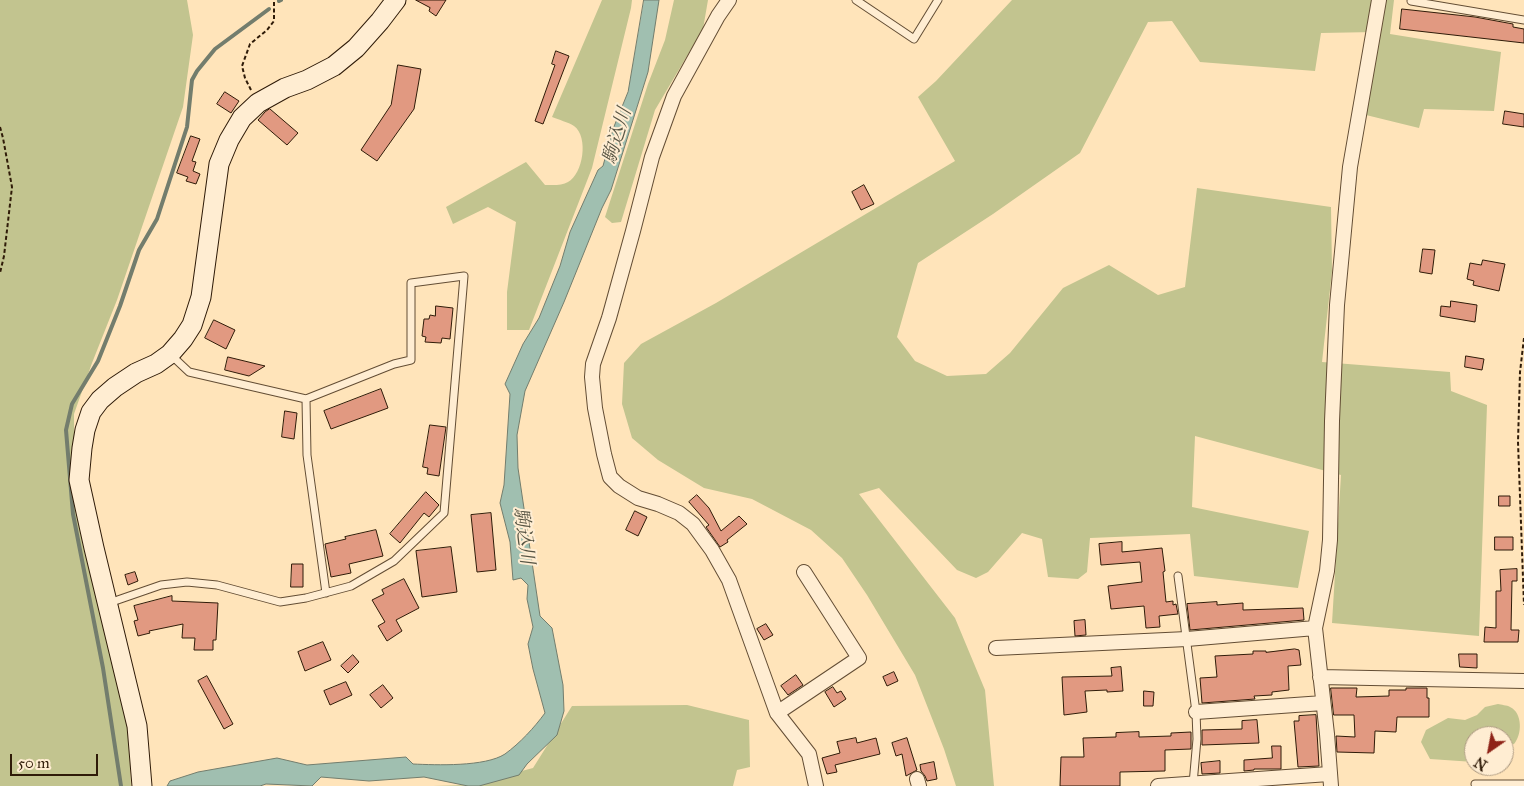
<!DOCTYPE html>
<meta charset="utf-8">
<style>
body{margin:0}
#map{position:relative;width:1524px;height:786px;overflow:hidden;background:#ffe4ba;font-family:"IM FELL Great Primer",serif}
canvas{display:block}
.north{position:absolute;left:1464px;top:726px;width:50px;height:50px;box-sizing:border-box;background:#ffedd2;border:1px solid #ac9981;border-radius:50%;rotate:213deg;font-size:14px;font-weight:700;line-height:20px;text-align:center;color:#2f1b08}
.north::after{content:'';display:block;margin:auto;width:18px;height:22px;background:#8f2418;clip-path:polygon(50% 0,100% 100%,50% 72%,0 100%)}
.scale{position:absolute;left:10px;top:754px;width:88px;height:22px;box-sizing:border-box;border:2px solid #2f1b08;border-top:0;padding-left:6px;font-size:15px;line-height:18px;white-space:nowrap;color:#2f1b08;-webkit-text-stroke:4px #ffedd2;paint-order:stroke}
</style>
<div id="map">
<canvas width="1524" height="786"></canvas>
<div class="north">N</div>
<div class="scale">50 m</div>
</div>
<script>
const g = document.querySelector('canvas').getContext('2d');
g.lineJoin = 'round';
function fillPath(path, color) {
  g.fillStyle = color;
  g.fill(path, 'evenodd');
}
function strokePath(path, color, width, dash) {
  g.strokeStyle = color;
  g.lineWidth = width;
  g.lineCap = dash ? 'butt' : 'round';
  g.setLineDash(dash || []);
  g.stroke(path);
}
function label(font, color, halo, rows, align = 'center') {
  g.font = font + ' "IM FELL Great Primer","Noto Serif JP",serif';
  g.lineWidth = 4;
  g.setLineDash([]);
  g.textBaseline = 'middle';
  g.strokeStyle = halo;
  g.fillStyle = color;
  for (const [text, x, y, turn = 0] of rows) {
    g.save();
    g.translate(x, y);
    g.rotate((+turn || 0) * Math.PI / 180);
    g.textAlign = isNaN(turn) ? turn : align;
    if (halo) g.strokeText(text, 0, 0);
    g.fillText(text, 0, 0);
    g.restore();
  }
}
const green = new Path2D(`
 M0 0H187L193 35 183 107 117 300 92 363 74 414V499L128 724 131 786H0Z
 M602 0H632L631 8 592 168 529 330H507V292L516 222 488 207 453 224 446 207 526 162 545 185C552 185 562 186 568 182 583 174 589 137 574 126 568 122 559 120 552 117Z
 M674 0H708L703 29 655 110 621 222 612 223 605 217 648 84 665 40Z
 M1012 0H1394L1390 34 1501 52 1494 111 1424 109 1419 128 1366 115 1375 32 1321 33 1315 71 1200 62 1172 21 1148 22 1080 153 993 214 918 263 897 337 915 361 947 376 986 374 1010 353 1063 288 1109 265 1158 295 1185 287 1197 188 1331 207 1332 271 1322 362 1450 372 1451 391 1487 405 1479 636 1332 623 1341 475 1195 436 1192 507 1309 531 1298 588 1194 576 1190 534 1090 538 1087 572 1078 579 1048 577 1042 539 1022 533 988 572 976 578 957 570 879 488 859 494 955 618 985 690 994 786H956L944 749 915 675 867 595 842 558 811 530 752 499 704 488 658 460 632 438 622 404 624 363 641 344 716 303 955 161 918 97 936 81Z
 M1498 704C1501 705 1507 705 1510 707 1523 713 1522 735 1514 744L1504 743V736H1474V762L1430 759 1421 742 1426 730 1448 718 1465 720 1477 715 1485 707Z
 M687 705 749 720 750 767 737 770 733 786H433L469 785 533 768 572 706Z`);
const water = new Path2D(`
 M644 0H659L648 72 611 190 602 208 564 302 525 391 517 435 518 468 540 616 552 628 563 685 564 711 557 735 527 764 519 775 479 786H468L424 777 369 781 321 777 312 786 266 784 260 786H167L170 781 198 772 277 758 307 765 406 757 413 764C436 765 485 767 505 754 520 743 534 728 545 713L533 669 528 644 533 627 527 599 528 585 521 578 513 580 510 542 500 503 504 485 510 394 505 384 523 344 539 318 560 266 570 232 598 170 603 166 613 129 628 92Z`);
const stream = new Path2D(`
 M279 1 281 0
 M121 786 103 668 73 514 66 430 72 404 98 361 120 306 139 250 157 219 187 127 192 80 197 71 215 49 269 9`);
const building = new Path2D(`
 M416 0H446L436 16 429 11 430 8Z
 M1402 9 1475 17 1513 24V27L1524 29V43L1400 29Z
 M556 51 569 56 543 124 535 121 555 65 552 64Z
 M398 65 421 69 414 109 377 161 361 150 391 105Z
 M225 92 239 101 231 113 217 104Z
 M270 109 298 133 287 145 258 120 265 112Z
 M1505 111 1524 114V127L1503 124Z
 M191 136 200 139 192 161 196 162 193 171 200 174 196 184 186 181 188 177 177 173Z
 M864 185 874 204 861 210 852 192Z
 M1423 249 1435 250 1432 274 1420 272Z
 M1483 260 1505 264 1499 291 1473 285 1474 281 1467 279 1470 263 1481 265Z
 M1451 301 1477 305 1475 322 1440 316 1441 306 1450 307Z
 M436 306 453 308 450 339 442 338 441 343 425 342 426 337 422 336 424 319H429L430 315 435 316Z
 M214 320 235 330 226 349 205 338Z
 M1466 356 1484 359 1482 370 1465 367Z
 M228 357 265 366 249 376 225 370Z
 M381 389 388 408 331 429 324 411Z
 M285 411 297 413 294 439 282 437Z
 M430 425 446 427 439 476 427 474 428 468 423 467Z
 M426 492 439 505 429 517 424 513 400 543 390 534Z
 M697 495 709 508 721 531 739 516 747 524 727 540 728 542 720 547 706 527 709 525 689 502Z
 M1499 496H1510V506H1499Z
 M635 511 647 517 638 536 626 530Z
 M491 513 496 570 477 572 471 515Z
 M376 530 383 556 349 564 351 573 331 577 325 544 346 539 345 537Z
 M1495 537H1513V550H1495Z
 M1122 542V552L1162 548 1165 571 1163 572 1166 602 1173 601V605L1176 604 1178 614 1159 616 1160 627 1146 628 1144 606 1111 609 1108 586 1142 582 1140 562 1101 565 1099 544Z
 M451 547 457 592 422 597 416 551Z
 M292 564H303V587H291Z
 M1517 569V581H1512L1511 630H1519L1518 642H1484L1485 627 1496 628V591H1501L1500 570Z
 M135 572 138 581 128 585 125 575Z
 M404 579 419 608 396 620 402 631 387 641 378 626 385 622 372 600 384 594 382 590Z
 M172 596V601L218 603 216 640H213V650H194L195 638H182L183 624 149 631 150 633 138 636 134 621 138 620 134 606Z
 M1217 602V605L1243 603V610L1303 608 1304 620 1190 630 1187 604Z
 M1085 620 1086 635 1075 636 1074 621Z
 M766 624 773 635 764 640 757 629Z
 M323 642 331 660 305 671 298 652Z
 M1295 649 1299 650 1301 665 1288 666 1289 690 1272 692V695L1254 696 1255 699 1202 703 1200 678 1217 677 1215 656 1253 654V651H1266V652Z
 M1459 654H1477V668L1460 667Z
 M353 655 359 662 348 673 341 666Z
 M1121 667 1123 691 1107 692V690L1085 691 1087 712 1064 715 1062 677 1112 676 1111 668Z
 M894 672 898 681 887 686 883 677Z
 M796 675 803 685 788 695 781 686Z
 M207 676 233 724 224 729 198 681Z
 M346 682 352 695 330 705 324 691Z
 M383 685 393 698 381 708 370 695Z
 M833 687 837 693 841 691 846 699 834 707 825 692Z
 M1331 688H1357L1356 697 1389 696V690H1406V688H1427V698H1429V717H1397L1396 732 1375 731 1374 753 1337 752 1336 736 1355 737 1354 715H1334Z
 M1144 691 1154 692 1153 706H1144Z
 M1316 715 1319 766 1298 767 1294 721H1299V716Z
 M1257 720 1259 743 1202 745V730L1242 729V721Z
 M1139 732V737L1171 736V733L1191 732V749L1165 750V771L1120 772V786H1060L1061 757H1084L1083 738 1116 737V733Z
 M856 738 857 743 876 738 880 754 835 765 837 772 827 774 822 758 840 753 837 742Z
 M907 738 917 770 906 776 902 754 896 756 892 743Z
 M1272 746H1281V769H1254V770L1244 771V760L1272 758Z
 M1220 761V773L1202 774 1201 763Z
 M934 762 937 779 927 781 925 776 921 771 920 765Z`);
const path = new Path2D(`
 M251 90 245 78 242 66 250 44 267 30 274 21V0
 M0 127 3 138 12 187 4 256 0 273
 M1524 338 1520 372 1518 442 1524 605`);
const lane = new Path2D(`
 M856 0 914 39 938 0
 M1411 1 1524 20
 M171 355 189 372 306 399
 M1178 576 1196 712 1197 739 1193 784
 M109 603 161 585 187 582 217 585 280 602 306 598 351 586 394 561 444 513 464 276 411 283V360L394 364 306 399 307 455 326 593
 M1475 784H1524`);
const street = new Path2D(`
 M729 0 718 16 674 96 652 157 633 231 609 318 593 364 592 377 595 408 604 454 610 477 619 486 638 498 658 504 679 513 693 524 712 550 729 580 777 713 809 754 816 786
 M996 648 1187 639 1315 628
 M1320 677 1524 681
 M1196 712 1323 703
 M777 713 859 658 804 572
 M917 779 919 786
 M1158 786 1329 774
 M1331 786 1327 734 1315 628 1327 571 1330 540 1332 421 1337 305 1350 167 1379 0`);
const secondary = new Path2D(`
 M142 786 137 726 94 548 79 480 82 448 85 430 91 412 100 400 115 387 136 373 156 364 170 354 183 339 192 325 201 297 219 164 229 140 242 118 258 103 285 88 307 80 334 66 356 48 380 21 396 0`);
const waterNames = [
 ["駒込川",618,136,-73],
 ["駒込川",523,536,83]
];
fillPath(green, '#c2c48f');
fillPath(water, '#a0bfb0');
strokePath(water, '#737d6d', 1);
strokePath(stream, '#737d6d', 4);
fillPath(building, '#e19981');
strokePath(building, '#2f1b08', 1);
strokePath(lane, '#634d34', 9);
strokePath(street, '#634d34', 16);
strokePath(secondary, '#2f1b08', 21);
strokePath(path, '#2f1b08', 2, [4, 2.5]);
strokePath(lane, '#ffedd2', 7);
strokePath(street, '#ffedd2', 14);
strokePath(secondary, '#ffedd2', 19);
label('italic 19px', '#575443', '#ffedd2', waterNames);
</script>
